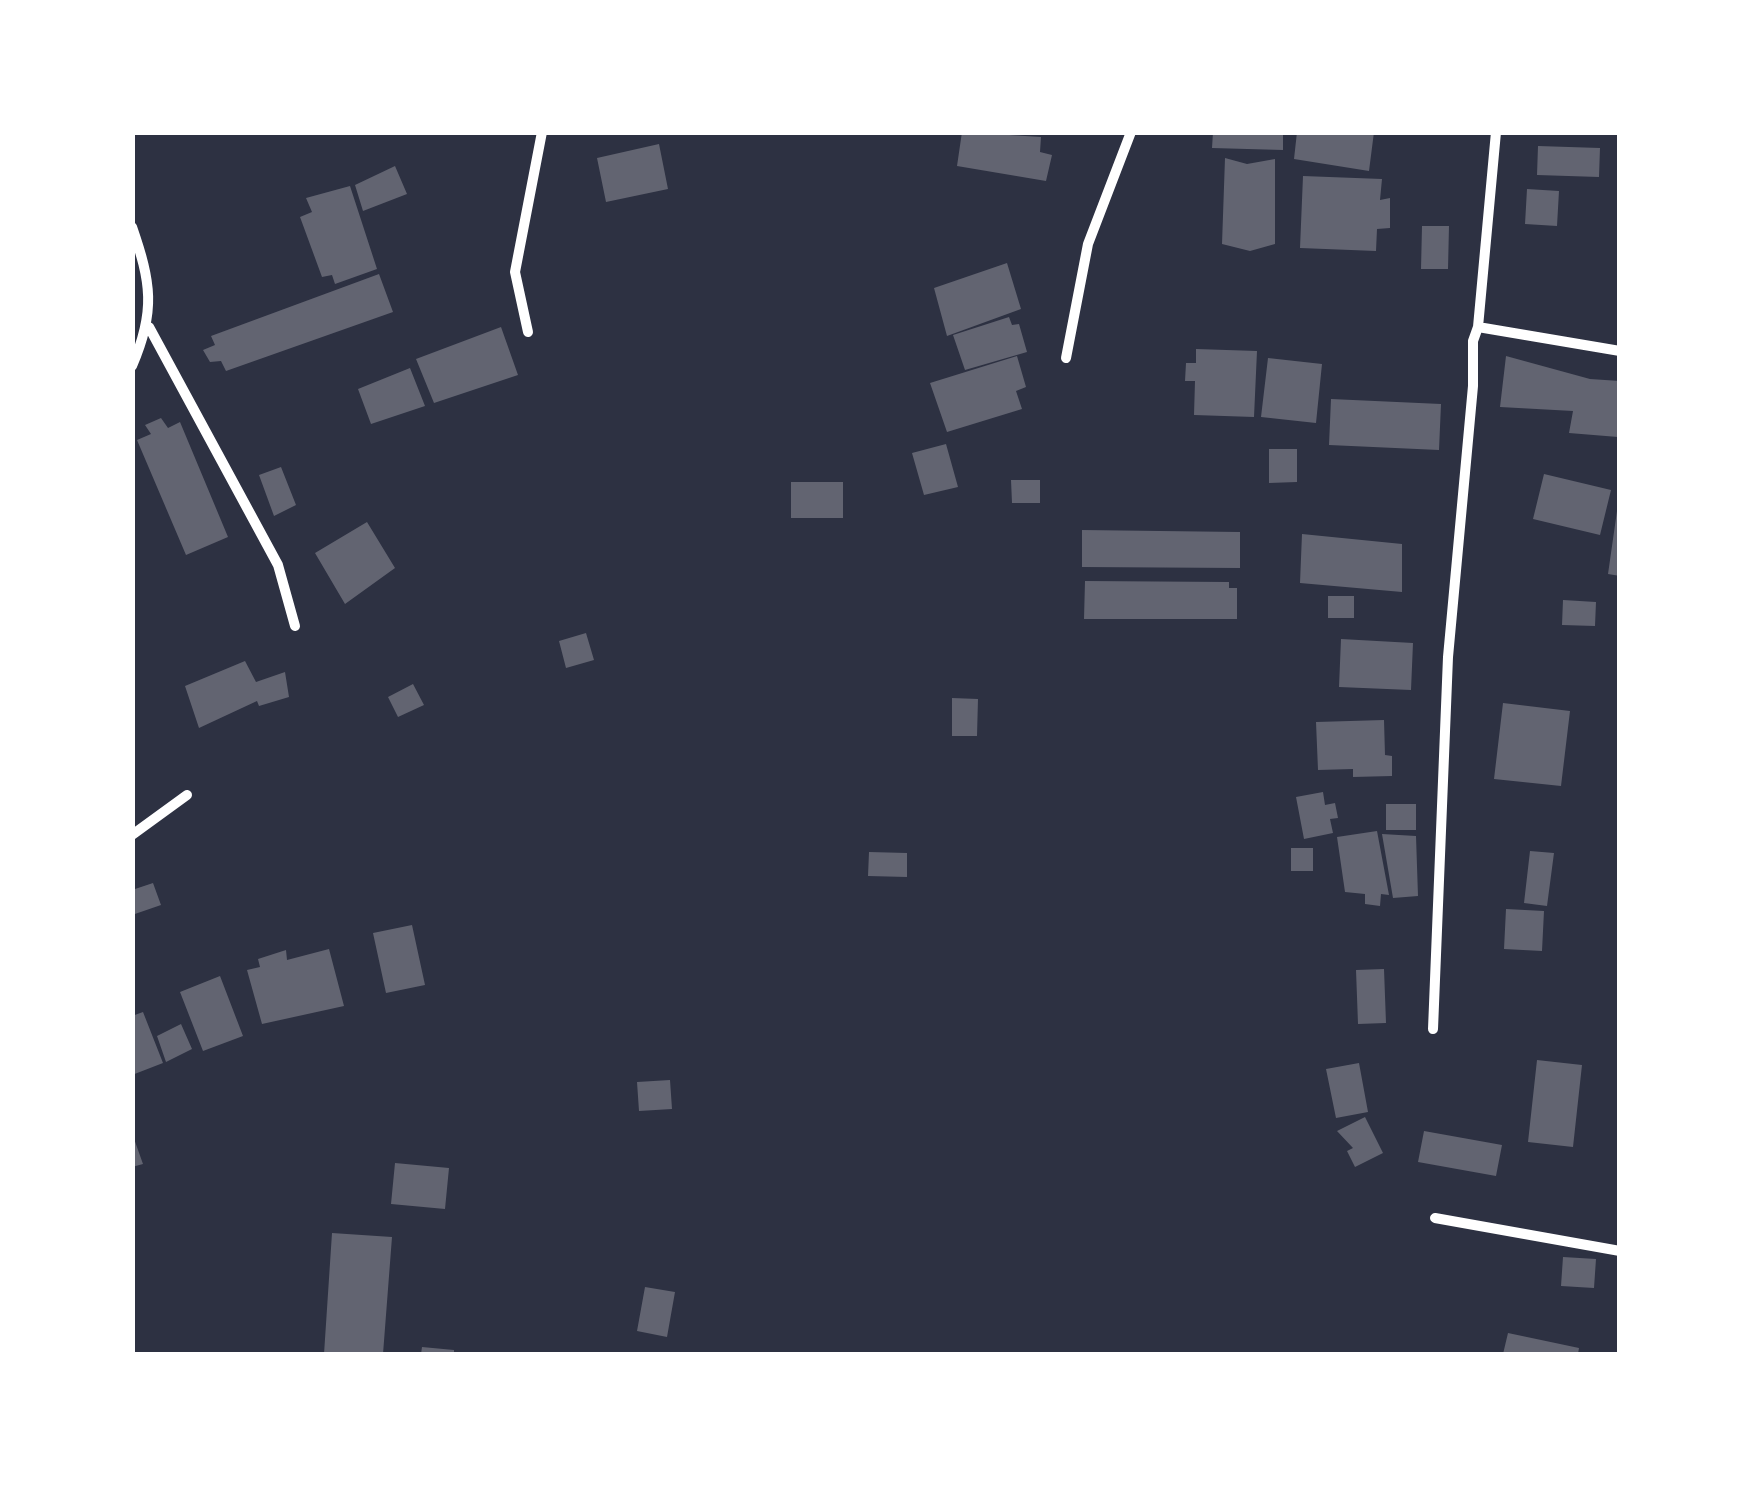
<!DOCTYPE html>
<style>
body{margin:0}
#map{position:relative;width:1752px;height:1487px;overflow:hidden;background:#2d3142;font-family:"PT Sans Narrow",sans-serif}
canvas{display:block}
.frame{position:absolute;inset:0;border:135px solid #fff;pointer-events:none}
</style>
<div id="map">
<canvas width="1752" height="1487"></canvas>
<div class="frame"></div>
</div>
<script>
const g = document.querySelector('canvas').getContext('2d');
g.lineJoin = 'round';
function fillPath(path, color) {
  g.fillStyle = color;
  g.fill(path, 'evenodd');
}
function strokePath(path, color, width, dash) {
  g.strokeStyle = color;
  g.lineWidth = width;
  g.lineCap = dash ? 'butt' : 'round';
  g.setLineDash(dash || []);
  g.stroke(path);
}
const building = new Path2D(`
 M962 132 1041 137 1040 152 1052 155 1046 181 957 166Z
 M1213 132H1283V150L1212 148Z
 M1297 132H1374L1369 171 1294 159Z
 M659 144 668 189 606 202 597 158Z
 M1538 146 1600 148 1599 177 1537 175Z
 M1225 158 1247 164 1275 159V244L1250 251 1222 244Z
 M395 166 407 194 363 211 355 185Z
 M1303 176 1382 179 1380 200 1390 198V228L1377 229 1376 251 1300 248Z
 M350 186 377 269 335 284 332 275 322 277 300 217 312 212 306 198Z
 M1527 189 1559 191 1557 226 1525 224Z
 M1422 226H1449L1448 269H1421Z
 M1007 263 1021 309 947 336 934 288Z
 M379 274 393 312 226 371 221 361 210 362 203 350 215 345 211 336Z
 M1009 317 1012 325 1019 324 1027 352 965 370 953 335Z
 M501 327 518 375 434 403 416 359Z
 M1196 349 1257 351 1254 417 1194 415 1195 381H1185L1186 363H1196Z
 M1017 356 1026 387 1016 391 1022 409 947 432 930 383Z
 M1506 356 1590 379 1620 381 1618 437 1569 433 1573 411 1500 407Z
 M1268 358 1322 364 1316 423 1261 417Z
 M410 368 425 406 371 424 358 389Z
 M1331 399 1441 404 1439 450 1329 445Z
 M161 418 168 428 180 422 228 537 186 555 137 440 151 434 145 425Z
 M946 444 958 487 924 495 912 453Z
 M1269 449H1297V482L1269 483Z
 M281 467 296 505 274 516 259 475Z
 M1544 474 1611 490 1600 535 1533 519Z
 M1011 480H1040V503H1012Z
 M791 482H843V518H791Z
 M1617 511H1620V576L1608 574Z
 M367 522 395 568 345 604 315 553Z
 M1082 530 1240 532V568L1082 567Z
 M1302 534 1402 544V592L1300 583Z
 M1085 581 1229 582V588H1237V619H1084Z
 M1328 596H1354V618H1328Z
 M1563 600 1596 602 1595 626 1562 625Z
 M586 633 594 660 566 668 559 641Z
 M1341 639 1413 643 1411 690 1339 687Z
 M245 661 256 682 285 672 289 697 259 706 257 701 199 728 185 686Z
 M413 684 424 705 398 717 388 697Z
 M952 698 978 699 977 736H952Z
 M1503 703 1570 711 1561 786 1494 779Z
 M1384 720 1385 755 1392 756V776L1353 777V769L1318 770 1316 722Z
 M1323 792 1325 805 1335 803 1338 818 1330 819 1333 833 1304 839 1296 797Z
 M1386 804H1416V830H1386Z
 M1377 831 1389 895 1381 894 1380 906 1365 904V894L1345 892 1337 837Z
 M1382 834 1416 836 1418 896 1393 898Z
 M1291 848H1313V871H1291Z
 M1530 851 1554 853 1547 906 1524 903Z
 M869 852 907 853V877L868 876Z
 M153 883 161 905 132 915V890Z
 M1506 909 1544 911 1542 951 1504 949Z
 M412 925 425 985 386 993 373 933Z
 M329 949 344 1006 262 1024 247 970 260 967 258 959 286 950 287 960Z
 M1384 969 1386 1023 1358 1024 1356 970Z
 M220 976 243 1036 203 1051 180 992Z
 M143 1012 163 1063 132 1075V1016Z
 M181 1024 192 1049 166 1062 157 1036Z
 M1537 1060 1582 1065 1573 1147 1528 1142Z
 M1359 1063 1368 1112 1336 1118 1326 1069Z
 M670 1080 672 1109 639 1111 637 1082Z
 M1365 1117 1383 1153 1355 1167 1347 1151 1353 1148 1337 1131Z
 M1424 1131 1502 1145 1496 1176 1418 1162Z
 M132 1133 143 1164 132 1167Z
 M395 1163 449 1168 445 1209 391 1204Z
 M332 1233 392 1237 383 1354H324Z
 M1563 1257 1596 1259 1594 1288 1561 1286Z
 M645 1287 675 1292 667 1337 637 1331Z
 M1508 1333 1579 1348 1578 1354H1503Z
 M422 1347 454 1350V1354H421Z`);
const minor = new Path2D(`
 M132 227C151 282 156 311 132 366
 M149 327 278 565 295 626
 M1478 327 1620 351
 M528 332 515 272 542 132
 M1066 358 1088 244 1131 132
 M132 835 187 795
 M1433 1029 1448 657 1473 386V341L1478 327 1496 132
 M1435 1218 1620 1251`);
fillPath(building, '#626471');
strokePath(minor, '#fff', 10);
</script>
